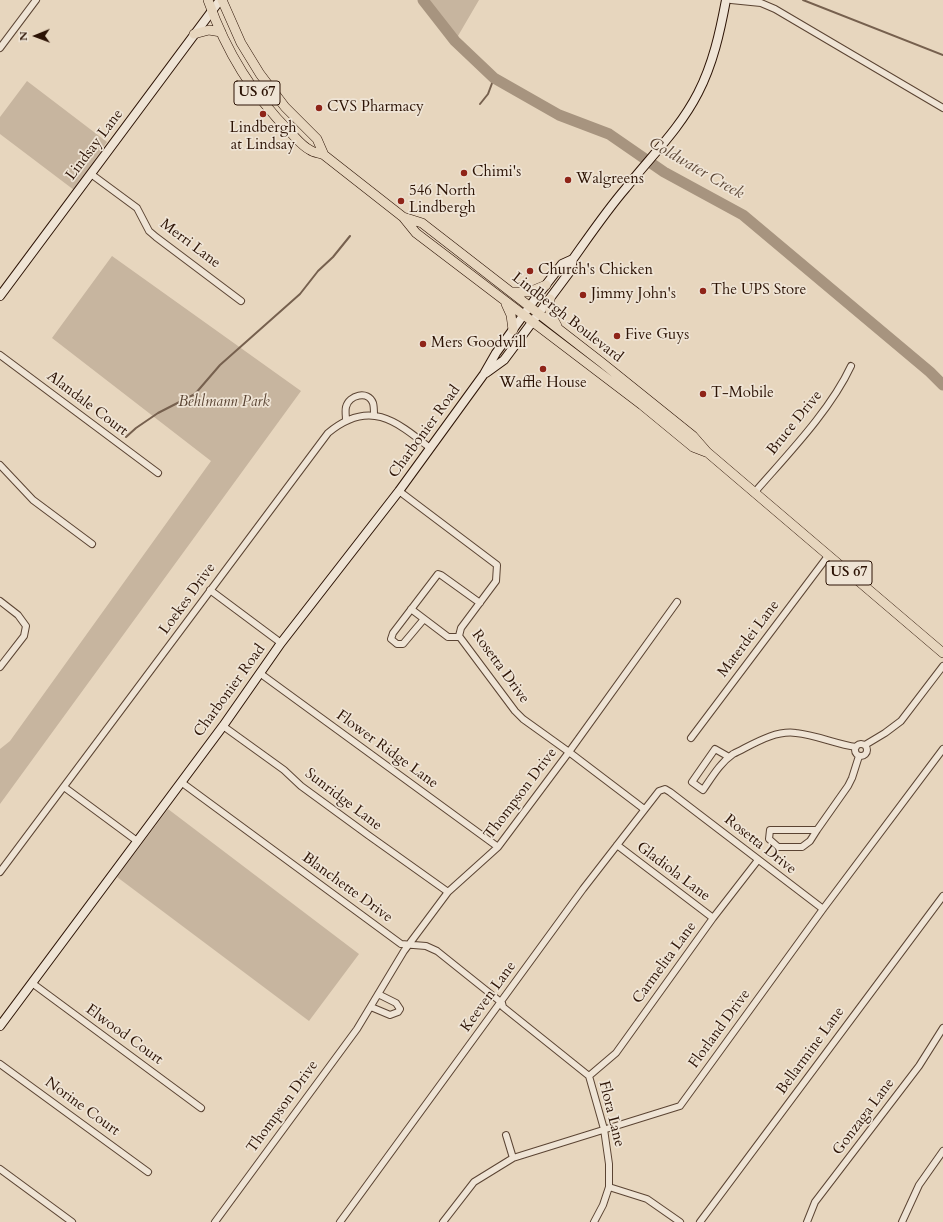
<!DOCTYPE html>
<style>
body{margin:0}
#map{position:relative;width:943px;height:1222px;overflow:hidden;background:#e7d6be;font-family:Cardo,serif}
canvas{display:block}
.north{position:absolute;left:16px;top:16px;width:40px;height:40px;-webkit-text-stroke:3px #efe4d5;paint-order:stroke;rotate:269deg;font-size:11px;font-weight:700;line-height:16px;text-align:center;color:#2c1305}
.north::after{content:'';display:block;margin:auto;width:14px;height:18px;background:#2c1305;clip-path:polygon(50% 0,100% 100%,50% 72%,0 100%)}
</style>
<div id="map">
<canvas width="943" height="1222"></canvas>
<div class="north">N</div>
</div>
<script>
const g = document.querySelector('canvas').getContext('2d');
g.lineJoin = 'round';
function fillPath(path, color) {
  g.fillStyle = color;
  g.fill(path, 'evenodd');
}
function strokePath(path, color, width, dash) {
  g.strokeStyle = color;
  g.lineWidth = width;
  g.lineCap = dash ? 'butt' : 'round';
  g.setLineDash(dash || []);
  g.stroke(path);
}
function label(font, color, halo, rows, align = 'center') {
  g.font = font + ' Cardo,serif';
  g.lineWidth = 3.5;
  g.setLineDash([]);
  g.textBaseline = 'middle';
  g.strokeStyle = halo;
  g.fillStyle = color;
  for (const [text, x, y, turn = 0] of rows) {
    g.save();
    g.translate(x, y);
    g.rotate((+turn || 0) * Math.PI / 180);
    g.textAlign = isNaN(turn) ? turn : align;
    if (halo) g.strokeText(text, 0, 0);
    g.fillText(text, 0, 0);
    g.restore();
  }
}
const green = new Path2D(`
 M423 0H479L455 41Z
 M27 81 107 142 74 190 0 134V117Z
 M112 256 301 391 0 804V749L10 741 211 461 52 338Z
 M168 809 359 954 309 1021 117 877Z`);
const stream = new Path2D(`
 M803 0 943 55
 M480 104 488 94 494 78
 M126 437 136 428 158 413 195 394 220 365 300 294 318 271 333 257 350 236`);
const river = new Path2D(`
 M423 0 455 41 494 78 559 115 609 134 664 172 743 215 930 372 943 385`);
const street = new Path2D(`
 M731 0 761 3 775 9 943 108
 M0 48 36 0
 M91 174 137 208 149 231 156 237 241 301
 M0 355 158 473
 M346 420C346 416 345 411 346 407 349 395 368 390 373 403 374 406 374 412 374 416
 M0 465 33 500 92 544
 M399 491 497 565 496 581 461 628 459 636 515 711 523 719 569 752 644 809
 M754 493C787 455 830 411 851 366
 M210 590 281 643
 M0 601 18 615 26 626 24 636 0 667
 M411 609 448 637H459
 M424 619 403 644H397L391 639 393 633 438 574 441 575 480 603
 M261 674 498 847
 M223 726 284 770 301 786 368 835 448 892
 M691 738 828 556
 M855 750a6 6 0 1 1 12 0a6 6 0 1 1-12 0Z
 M865 745 885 733 901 721 943 666
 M729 757 715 749 692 782 703 790C712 777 720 763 733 754 752 745 774 730 796 733 816 735 836 744 856 747
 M181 782 401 944 426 946 437 951 502 1003 503 1007 589 1076 604 1129 609 1164V1187L603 1205 594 1222
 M64 787 137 841
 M817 830 810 841 802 847H778L769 839 770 830H817L848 786 852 778 859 756
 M617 845 713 918
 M0 872 328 433C369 399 395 420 430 448
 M32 983 201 1108
 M371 1007 390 1015 398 1012 400 1009 396 1003 378 994
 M0 1064 148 1172
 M589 1076 616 1053 713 918 758 860
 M506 1135 513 1158
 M0 1169 72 1222
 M609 1187 647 1199 680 1222
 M215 1222 357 1029 404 951 448 892 498 847 569 752 677 602
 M340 1222 583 889 659 791 665 789 670 792 823 909
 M443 1222 474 1182 513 1158 680 1106 823 909 943 749
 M700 1222 943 896
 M807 1222 815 1202 919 1066 943 1028
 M902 1222 919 1185 943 1151`);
const secondary = new Path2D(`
 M0 296 220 0
 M486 373 504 360 571 270 573 259C590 235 607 210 626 188 651 156 679 130 698 93 713 64 720 32 726 0
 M0 1026 223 726 281 643 399 491 484 374 496 353 535 299 562 264 573 259`);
const primary = new Path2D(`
 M208 0C225 49 253 95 290 132 296 138 302 146 310 150 314 153 320 153 324 155L403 217 416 233 642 405 693 447 706 452
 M222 0 241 43 260 74 285 107 317 139 324 155
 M194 34 209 30 221 32
 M403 217 422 223 601 362 693 436 707 452 943 653
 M511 292H529L546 285
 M550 299V313L557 326
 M506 304 511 315 513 330`);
const markers = [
 [319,108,4,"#8f2418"],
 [263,114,4,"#8f2418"],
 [464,173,4,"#8f2418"],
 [568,180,4,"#8f2418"],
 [401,201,4,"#8f2418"],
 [530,271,4,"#8f2418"],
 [703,291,4,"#8f2418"],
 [583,295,4,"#8f2418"],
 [617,336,4,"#8f2418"],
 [423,344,4,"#8f2418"],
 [543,369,4,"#8f2418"],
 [703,394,4,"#8f2418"]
];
const shields = [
 [257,93,46],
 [849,573,46]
];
const shieldNames = [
 ["US 67",257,93],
 ["US 67",849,573]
];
const poiNames = [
 ["CVS Pharmacy",327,108],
 ["Lindbergh",263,129,"center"],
 ["at Lindsay",263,146,"center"],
 ["Chimi's",472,173],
 ["Walgreens",576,180],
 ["546 North",409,192],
 ["Lindbergh",409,209],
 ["Church's Chicken",538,271],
 ["The UPS Store",711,291],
 ["Jimmy John's",591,295],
 ["Five Guys",625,336],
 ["Mers Goodwill",431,344],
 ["Waffle House",543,384,"center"],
 ["T-Mobile",711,394]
];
const streetNames = [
 ["Lindsay Lane",95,145,-53],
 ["Merri Lane",190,244,37],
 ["Lindbergh Boulevard",567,318,38],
 ["Alandale Court",87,404,37],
 ["Bruce Drive",795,423,-51],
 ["Charbonier Road",425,432,-54],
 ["Loekes Drive",188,599,-54],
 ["Materdei Lane",749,639,-53],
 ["Rosetta Drive",500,667,54],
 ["Charbonier Road",230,691,-54],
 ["Flower Ridge Lane",387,750,36],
 ["Thompson Drive",521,794,-53],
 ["Sunridge Lane",343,800,37],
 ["Rosetta Drive",760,845,38],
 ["Gladiola Lane",673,872,37],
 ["Blanchette Drive",347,888,36],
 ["Carmelita Lane",665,963,-54],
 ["Keeven Lane",489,997,-54],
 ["Florland Drive",720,1029,-54],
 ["Elwood Court",124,1035,36],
 ["Bellarmine Lane",811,1051,-54],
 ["Norine Court",82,1107,36],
 ["Thompson Drive",283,1107,-54],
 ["Flora Lane",611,1114,76],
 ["Gonzaga Lane",864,1117,-53]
];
const parkNames = [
 ["Behlmann Park",224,403]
];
const waterNames = [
 ["Coldwater Creek",696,169,30]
];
fillPath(green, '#c7b59f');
strokePath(stream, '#76604e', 2);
strokePath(river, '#a7947f', 11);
strokePath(street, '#5b4433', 8);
strokePath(secondary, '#2c1305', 10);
strokePath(primary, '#2c1305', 10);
strokePath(street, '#efe4d5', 6);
strokePath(secondary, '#efe4d5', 8);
strokePath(primary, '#e7d6be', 9);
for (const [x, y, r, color] of markers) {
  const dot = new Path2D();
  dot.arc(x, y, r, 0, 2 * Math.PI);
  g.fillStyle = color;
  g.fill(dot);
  strokePath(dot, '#efe4d5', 1.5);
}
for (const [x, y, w] of shields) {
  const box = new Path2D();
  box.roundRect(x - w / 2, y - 12, w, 24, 3);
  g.fillStyle = '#efe4d5';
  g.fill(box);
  strokePath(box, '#2c1305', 1);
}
label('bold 14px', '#2c1305', null, shieldNames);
label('15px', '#2c1305', '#efe4d5', poiNames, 'left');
label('15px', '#2c1305', '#efe4d5', streetNames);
label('italic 15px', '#5a4433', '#efe4d5', parkNames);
label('italic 16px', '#5d4736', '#efe4d5', waterNames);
</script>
